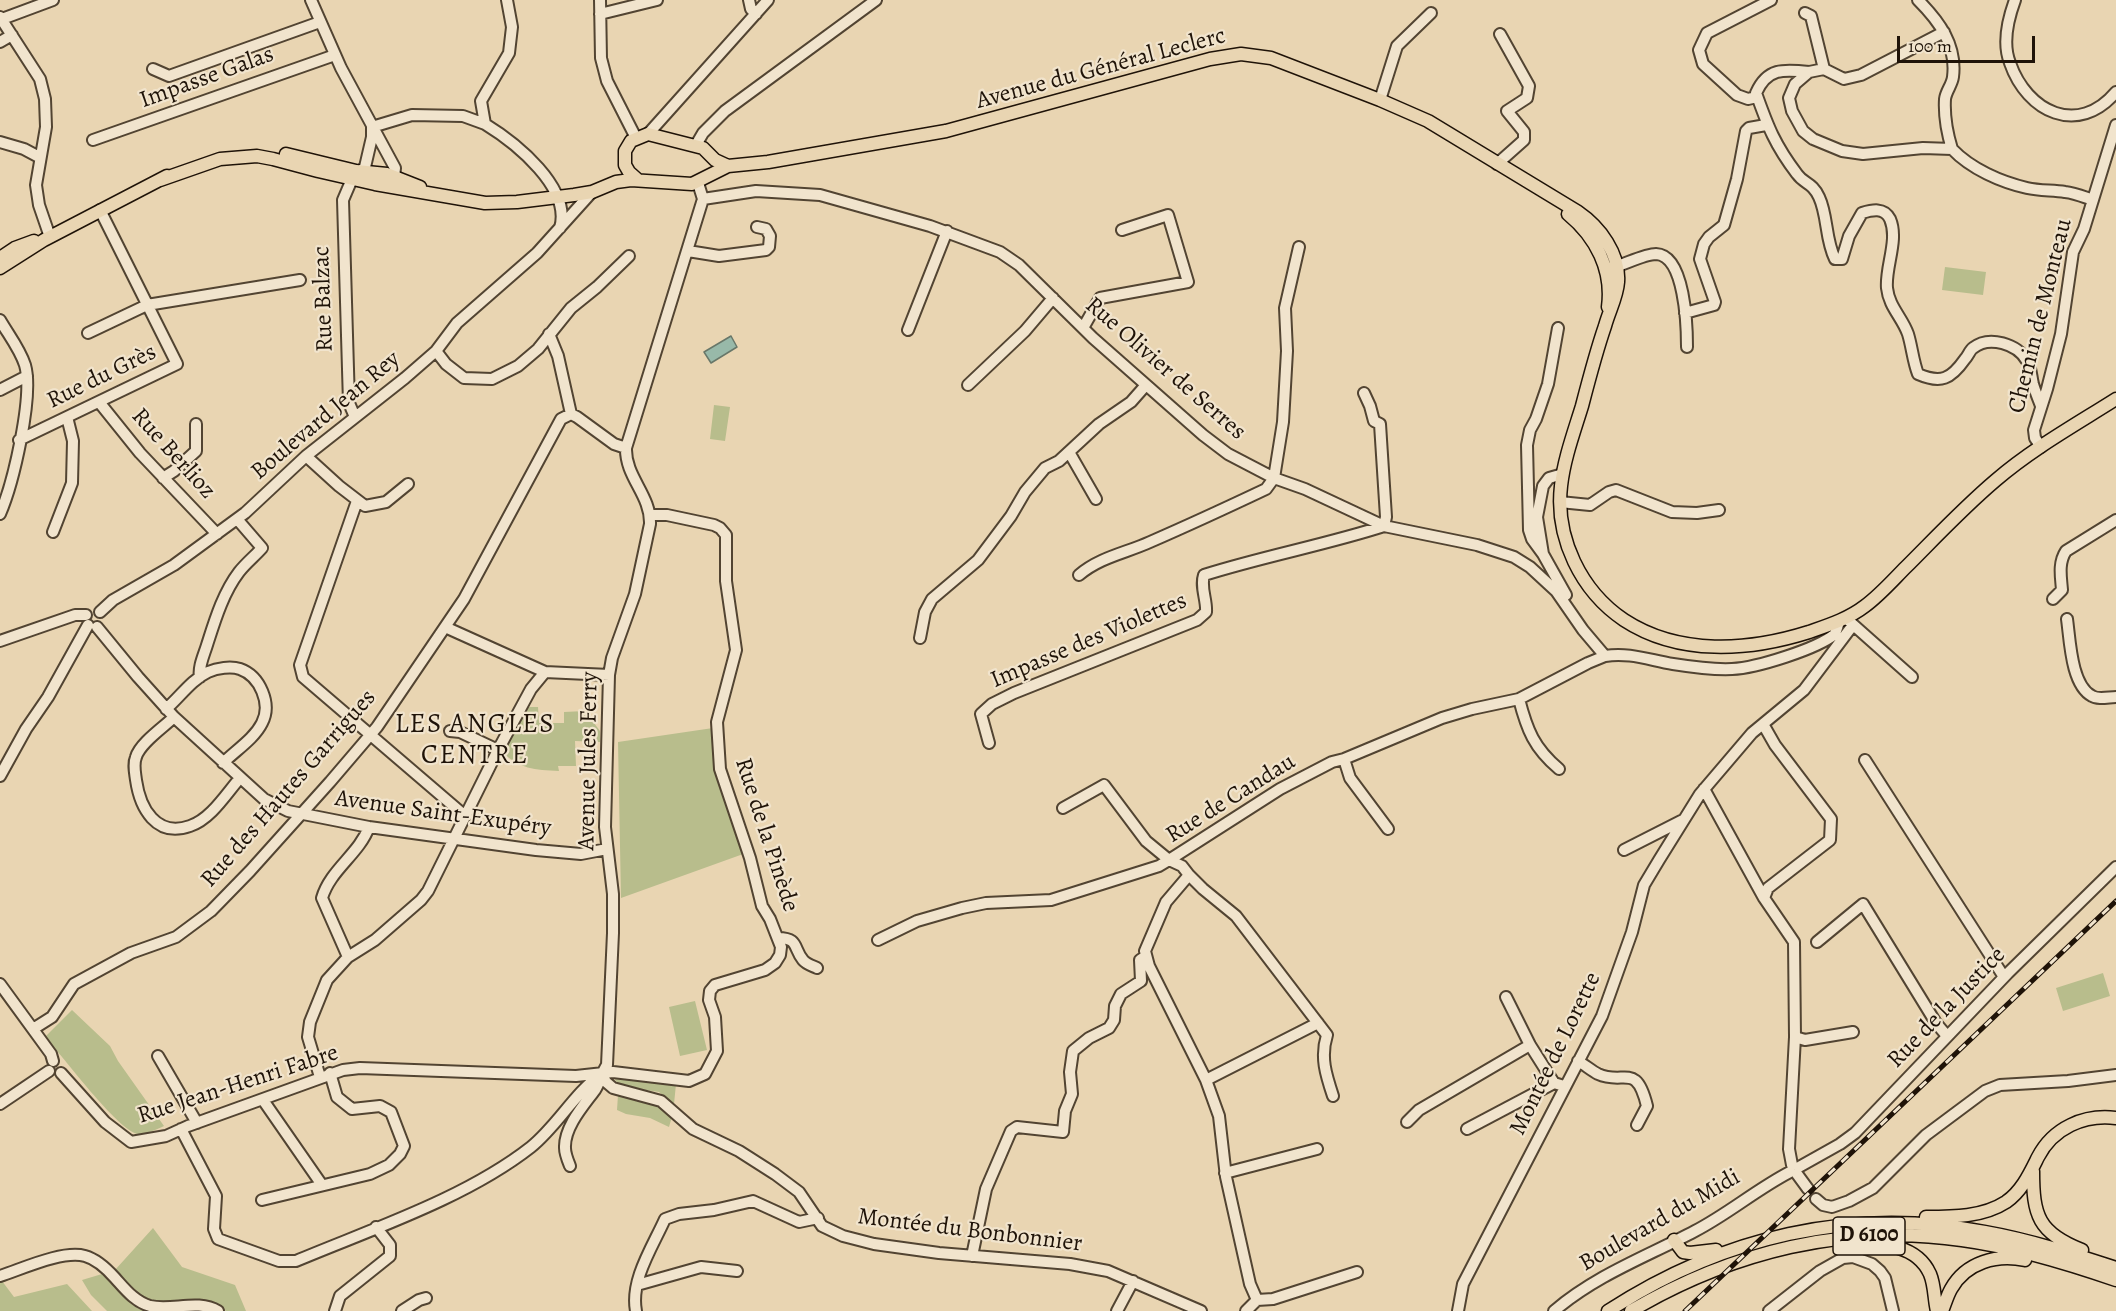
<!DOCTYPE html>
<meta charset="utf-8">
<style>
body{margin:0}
#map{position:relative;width:2116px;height:1311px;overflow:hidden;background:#e9d5b2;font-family:Alegreya,serif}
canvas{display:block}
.scale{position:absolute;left:1897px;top:36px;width:138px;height:27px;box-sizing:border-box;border:3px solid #1f1308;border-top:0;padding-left:8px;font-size:18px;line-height:21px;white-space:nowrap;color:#1f1308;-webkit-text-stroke:4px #f1e4cd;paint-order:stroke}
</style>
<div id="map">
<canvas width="2116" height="1311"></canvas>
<div class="scale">100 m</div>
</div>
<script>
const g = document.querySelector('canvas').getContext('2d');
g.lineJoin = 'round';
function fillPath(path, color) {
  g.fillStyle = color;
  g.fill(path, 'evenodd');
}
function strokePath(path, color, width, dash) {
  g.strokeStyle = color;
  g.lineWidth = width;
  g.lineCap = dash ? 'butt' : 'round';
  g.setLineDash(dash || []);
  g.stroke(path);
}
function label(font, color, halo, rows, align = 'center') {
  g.font = font + ' Alegreya,serif';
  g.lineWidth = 4.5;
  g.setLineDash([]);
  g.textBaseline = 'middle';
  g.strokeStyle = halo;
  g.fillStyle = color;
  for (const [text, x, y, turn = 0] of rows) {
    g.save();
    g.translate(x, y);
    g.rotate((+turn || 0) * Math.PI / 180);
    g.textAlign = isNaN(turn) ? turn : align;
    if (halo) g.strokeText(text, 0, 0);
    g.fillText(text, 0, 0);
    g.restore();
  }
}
const green = new Path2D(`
 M1945 267 1986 272 1983 295 1942 290Z
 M714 405 730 407 725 441 710 439Z
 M529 707H538L539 723H564V712L585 711 600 731V742L575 741 576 766H558L559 771C534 770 520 769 501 751Z
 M713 728 719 784 746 853 621 898 618 742Z
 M2103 973 2110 996 2063 1011 2056 988Z
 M695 1001 707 1050 680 1056 669 1007Z
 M72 1010 110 1046 118 1061 164 1126C157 1129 146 1135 138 1134 117 1130 63 1056 45 1037Z
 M613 1076 676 1084 674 1104 659 1092 619 1086Z
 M618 1095 657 1103 673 1113 669 1127 650 1118 626 1114 617 1110Z
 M153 1228 182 1267 235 1285 246 1311H226L211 1303H163L142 1297 115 1270Z
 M102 1274 153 1311H107L91 1295 82 1280Z
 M2 1281 14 1297 67 1284 92 1311H0V1282Z`);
const water = new Path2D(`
 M731 336 737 347 711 363 704 352Z`);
const minor = new Path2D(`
 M311 0 341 68 395 168 394 177 390 182
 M507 0 512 27 509 53 481 101 485 124C516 143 572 188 560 228
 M600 0 601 58 607 81 636 138
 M749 0 751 9 756 14
 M1918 0C1939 21 1957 45 1953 77 1952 85 1946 91 1945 99 1944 116 1947 133 1952 149
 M2015 0C2008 19 2002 43 2010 63 2027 112 2078 137 2116 92
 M1805 13 1811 16 1824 69
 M600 14 657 0
 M0 17 40 79 45 99 46 127 36 185 39 205 50 237
 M2 19 53 0
 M1944 32 1861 75 1844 79 1824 69 1809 72 1795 84 1789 98 1792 111 1803 131 1813 139 1842 151 1863 154 1923 148 1952 149C1971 169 2001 182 2027 188 2040 191 2053 190 2065 192 2075 193 2084 197 2093 200
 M0 42 12 35
 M153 69 169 76 320 22
 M1809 72C1783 69 1767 68 1756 93 1768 127 1775 145 1797 174 1804 184 1812 182 1819 197 1828 216 1825 239 1835 259H1842L1849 236 1862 213C1872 210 1884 207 1890 219 1899 240 1885 267 1887 288 1889 307 1902 317 1908 334 1912 347 1913 361 1918 374 1941 384 1951 379 1965 359 1968 356 1970 350 1973 348 1989 335 2018 344 2027 361 2031 367 2031 376 2033 384 2035 391 2038 398 2041 406
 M1757 97 1748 99 1737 95 1703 64 1699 50 1707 33 1771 0
 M1380 100 1397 46 1431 13
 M372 127 412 115 463 116 485 124
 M648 134 768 0
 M93 140 335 55
 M0 142 24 149 39 157
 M696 145 703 133 725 111 876 0
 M1497 164 1524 140V132L1507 111 1527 98 1529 86 1500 34
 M703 199 756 191 820 195 930 226 1000 252 1019 265 1093 338 1203 435 1228 454 1274 478 1305 489 1384 526 1477 545 1514 557 1530 567 1556 591 1583 630 1605 656C1629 652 1649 660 1673 664 1692 667 1712 670 1732 669 1756 668 1817 649 1835 634L1839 622
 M688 251 719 256 766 250 769 247 770 236 766 229 757 227
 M1611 268C1624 265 1644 254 1656 254 1685 255 1687 326 1687 347
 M1685 313 1714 305 1715 302 1700 259 1704 244 1709 237 1724 225 1737 179 1746 131 1749 128 1766 125
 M0 320C8 334 20 349 25 365 34 396 13 484 0 514
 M1083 328 1100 298 1188 282 1168 215 1122 230
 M908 330 947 231
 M88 333 147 305 300 280
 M549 334 558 356 571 414
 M436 351 446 364 464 378 492 379 518 366 538 349 571 308 597 287 629 256
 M968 385 1025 331 1053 298
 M0 390 27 376
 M99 402 140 453 217 534
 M355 417 349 403 343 200 352 179 365 167 372 137V127
 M19 440 177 364 100 210
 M2041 447 2035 438 2034 430 2047 389 2061 334 2073 252 2084 229 2116 125
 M1069 452 1096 499
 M306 456 339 486 365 506 386 502 408 484
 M1563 474 1549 478 1543 486 1537 517 1543 554 1566 595
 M163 478 174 471 196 451V424
 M357 501 300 665 303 677 464 815
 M1560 502 1590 505 1609 492 1616 490 1672 512 1697 513 1719 510
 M53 532 72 483 73 441 67 417
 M1543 554 1532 539 1529 530 1527 445 1530 430 1536 419 1548 384 1558 328
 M1079 575C1100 557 1126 553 1150 542 1189 525 1228 507 1266 489L1274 478 1283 422 1287 351 1285 308 1299 247
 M2053 599 2062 590C2061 577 2058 563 2066 551L2116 520
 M100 612 113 600 174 565 245 513 306 456 405 378 436 351 457 323 537 253 592 192
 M2067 619C2070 640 2071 685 2092 696 2098 700 2109 697 2116 697
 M1849 621 1912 677
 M97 627 138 677 174 717 264 799 288 811 369 827 536 850 581 854 607 849
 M445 627 545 672 609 675
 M920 638 925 612 932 599 978 560 1011 516 1025 492 1045 468 1059 461 1099 424 1131 402 1146 385
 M0 641 75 615H86
 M200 677C198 667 204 655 207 645 215 620 223 593 239 572 246 563 255 556 262 548L237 519
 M1519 699C1527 730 1534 748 1559 769
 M166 709C180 697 191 680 208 672 217 668 231 666 240 669 260 676 272 704 262 723 254 739 236 750 223 763
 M174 717C164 727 140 743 136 757 133 764 135 772 136 780 140 808 156 838 190 826 211 819 226 794 240 778
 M1763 724 1775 745 1831 819 1830 840 1768 888 1764 898
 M450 731 460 732 498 750
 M989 743 981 714 992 704 1014 693 1197 620 1206 612C1207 600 1200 587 1204 575 1264 556 1325 545 1384 526L1386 517 1380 424 1374 421 1370 406 1364 393
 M1344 759 1350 778 1388 829
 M1865 760 2004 977
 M0 776 26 729 48 697 88 625
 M1704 789 1764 898 1794 942 1795 1037 1789 1149 1792 1165
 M1624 850 1683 820
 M1189 875 1203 889 1236 916 1327 1035C1320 1057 1326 1075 1333 1096
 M778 938C799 938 793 948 803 960 806 964 813 966 817 968
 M878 940 917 921 962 908 986 903 1051 900 1159 866 1169 860 1146 841 1104 785 1063 808
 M1817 942 1863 904 1936 1023 1947 1036
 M348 957 322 898C330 870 359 854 369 827
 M0 984 51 1054 53 1061
 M1506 997 1530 1045 1554 1083 1564 1086
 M33 1029 52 1017 74 984 131 953 176 937 211 911 250 871 330 782 377 727 464 599 561 419 571 414 577 417 614 444 626 448
 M1795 1037 1805 1040 1853 1032
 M158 1056 197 1123
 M1578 1061C1585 1065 1592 1071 1598 1074 1624 1086 1636 1061 1647 1106L1637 1125
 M61 1073 105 1122 131 1142 166 1136 188 1126 343 1070 360 1068 576 1076 613 1072 689 1081 705 1074 717 1051 715 1017 709 1000 710 991 715 985 765 970 775 963 780 955 781 947 770 919 762 906 750 858 720 769 717 722 736 650 726 581V535L720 528 714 525 667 515H650
 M601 1074 606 1082 613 1088 661 1101 693 1129 739 1151 775 1174 799 1192 822 1226 843 1236 874 1244 939 1253 1070 1264 1108 1271 1201 1311
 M320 1077 308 1037 310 1022 327 980 348 957 375 940 421 900 428 891 498 750 531 689 545 672
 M1206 1080 1318 1023
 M263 1100 322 1185
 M0 1104 49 1071
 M1407 1122 1419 1110 1530 1045
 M181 1129 216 1196 214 1229 218 1239 279 1261H296C372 1229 466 1198 531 1147 557 1126 574 1094 601 1074
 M1467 1129 1554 1083
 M570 1166C568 1161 565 1154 565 1148 564 1127 584 1105 595 1090 600 1082 602 1072 607 1065L613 933V894L605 827 609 675 612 658 635 594 650 524C651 495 625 477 626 448L703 199 698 183
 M1799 1167 1840 1144 1855 1133 2008 973 2116 867
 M1225 1173 1317 1149
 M1797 1174 1808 1189
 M1816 1199 1823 1205 1832 1207 1849 1201 1873 1188 1926 1135 1985 1091 2000 1085 2068 1081 2116 1075
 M262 1200 370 1174 389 1165 400 1154 404 1146 391 1112 380 1106 352 1109 337 1097 330 1073
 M972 1256 986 1189 1011 1131 1017 1127 1063 1132 1065 1111 1072 1094 1070 1072 1073 1051 1089 1038 1109 1028 1114 1020 1115 1006 1121 994 1141 981 1140 960 1146 956
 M0 1276C22 1269 62 1250 85 1256 96 1259 107 1269 115 1278 125 1289 135 1302 150 1306 172 1311 198 1299 218 1311
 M637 1285 701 1267 737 1271
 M1257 1300 1273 1299 1357 1272
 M335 1311 340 1296 390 1256V1245L376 1227
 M402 1311 419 1300 426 1298
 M636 1311C630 1280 653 1246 665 1219L679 1214 714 1210 753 1201 799 1222 818 1218
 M1117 1311 1133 1281
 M1246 1311 1257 1300 1250 1284 1226 1177 1219 1116 1206 1080 1149 966 1145 951 1166 902 1189 875 1182 866 1169 860 1280 789 1332 762 1344 759 1442 718 1472 709 1519 699 1588 663 1605 656
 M1458 1311 1463 1284 1602 1016 1632 932 1644 885 1659 860 1700 794 1752 733 1804 690 1853 625
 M1554 1311C1598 1274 1646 1257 1695 1231 1728 1214 1757 1189 1790 1172
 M1769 1311 1820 1271 1843 1258 1853 1257 1872 1264 1880 1271 1885 1278 1893 1311`);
const major = new Path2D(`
 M286 154 356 171 387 174 420 187
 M160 180 220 159 257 156 273 159 318 171 375 184 485 203 517 202 574 195 592 192 616 182 631 180 692 184 728 166
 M638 180 629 172 625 165V151L631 141 648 134 703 148 715 160 728 166 768 162 946 131 1210 59 1241 54 1271 58 1380 100 1428 121 1578 212C1600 227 1620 254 1618 282 1617 297 1609 311 1605 326 1596 352 1589 379 1582 406 1574 432 1564 459 1561 486 1555 538 1581 591 1624 620 1679 656 1749 651 1809 632 1829 625 1848 619 1865 606 1880 595 1893 580 1906 567 1936 537 1964 507 1996 480 2032 449 2075 425 2116 399
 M1568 214C1596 237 1613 270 1608 307
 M0 258 15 248 34 241
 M0 268 44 240 167 176
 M2033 1171C2033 1215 2038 1233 2082 1250
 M1926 1217C1953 1217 1983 1217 2006 1202 2022 1191 2030 1173 2038 1157 2053 1128 2084 1114 2116 1118
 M1674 1240 1683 1252 1690 1253 1716 1250
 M1856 1244C1883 1243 1917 1245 1930 1274 1935 1286 1934 1299 1937 1311
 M1608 1311C1722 1237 1851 1206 1985 1232 2030 1240 2073 1254 2116 1268
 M1631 1311C1731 1252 1846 1223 1962 1240 2014 1247 2067 1263 2116 1280
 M1942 1311C1945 1304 1947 1296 1951 1289 1966 1262 1997 1254 2025 1260`);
const rail = new Path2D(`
 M1685 1311 2116 901`);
const shields = [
 [1869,1236,72]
];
const shieldNames = [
 ["D 6100",1869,1236]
];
const streetNames = [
 ["Avenue du Général Leclerc",1101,69,-15],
 ["Impasse Galas",207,78,-20],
 ["Rue Balzac",324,299,-92],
 ["Chemin de Monteau",2041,316,-76],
 ["Rue Olivier de Serres",1165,369,41],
 ["Rue du Grès",102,377,-26],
 ["Boulevard Jean Rey",326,416,-40],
 ["Rue Berlioz",173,454,48],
 ["Impasse des Violettes",1089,641,-23],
 ["Avenue Jules Ferry",589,761,-89],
 ["Rue des Hautes Garrigues",289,789,-49],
 ["Rue de Candau",1231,799,-32],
 ["Avenue Saint-Exupéry",443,814,8],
 ["Rue de la Pinède",766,835,72],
 ["Rue de la Justice",1947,1008,-46],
 ["Montée de Lorette",1556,1054,-64],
 ["Rue Jean-Henri Fabre",238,1085,-18],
 ["Boulevard du Midi",1660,1221,-30],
 ["Montée du Bonbonnier",970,1231,7]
];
const quarterNames = [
 ["LES ANGLES",475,725],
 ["CENTRE",475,756]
];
fillPath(green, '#b8bd8c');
fillPath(water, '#98b9a9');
strokePath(water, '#687769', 1.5);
strokePath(minor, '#524432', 14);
strokePath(major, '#1f1308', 15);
strokePath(minor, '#f1e4cd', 10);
strokePath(major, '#e9d5b2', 12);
strokePath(rail, '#1f1308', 5);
strokePath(rail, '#f1e4cd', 3, [9]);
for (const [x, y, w] of shields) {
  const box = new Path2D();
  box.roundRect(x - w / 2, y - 19, w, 38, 4.5);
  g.fillStyle = '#f1e4cd';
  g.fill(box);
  strokePath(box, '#1f1308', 1.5);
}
label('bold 22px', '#1f1308', null, shieldNames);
label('24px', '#1f1308', '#f1e4cd', streetNames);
g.letterSpacing = '1.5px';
label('27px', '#1f1308', '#f1e4cd', quarterNames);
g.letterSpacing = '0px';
</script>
